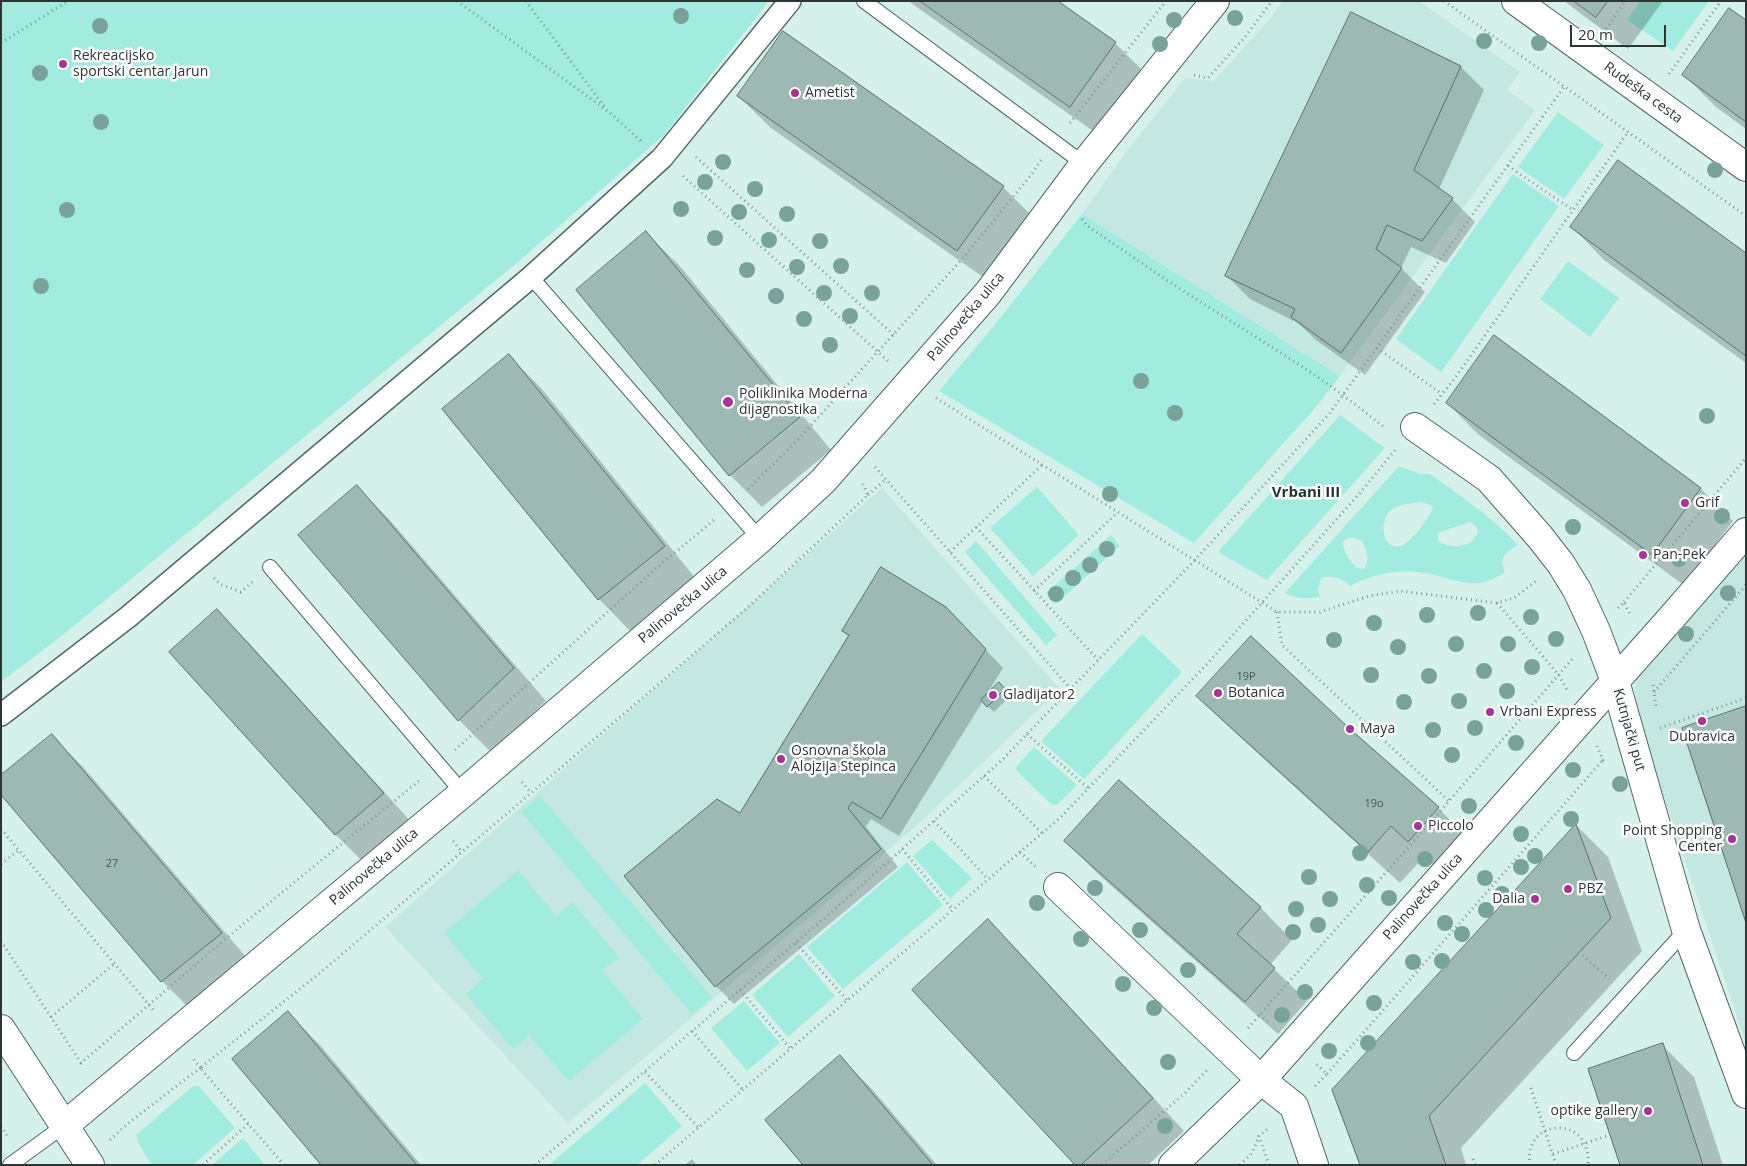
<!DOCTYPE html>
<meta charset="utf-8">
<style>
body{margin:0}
#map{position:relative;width:1747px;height:1166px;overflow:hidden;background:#d6f1ec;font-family:"Open Sans",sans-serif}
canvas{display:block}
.frame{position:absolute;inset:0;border:2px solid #2c3735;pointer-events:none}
.scale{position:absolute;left:1570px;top:25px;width:96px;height:22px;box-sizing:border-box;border:2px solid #2c3735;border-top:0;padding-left:6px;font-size:15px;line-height:18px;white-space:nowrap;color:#2c3735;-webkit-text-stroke:4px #fff;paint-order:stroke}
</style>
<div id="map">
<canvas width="1747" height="1166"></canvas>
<div class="frame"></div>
<div class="scale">20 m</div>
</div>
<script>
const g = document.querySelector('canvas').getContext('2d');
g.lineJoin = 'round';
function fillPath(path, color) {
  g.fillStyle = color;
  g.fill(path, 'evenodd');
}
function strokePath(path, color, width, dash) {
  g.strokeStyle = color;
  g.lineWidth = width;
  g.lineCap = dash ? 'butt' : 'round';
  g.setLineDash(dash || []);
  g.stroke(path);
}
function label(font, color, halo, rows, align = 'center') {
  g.font = font + ' "Open Sans",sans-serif';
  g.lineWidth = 5;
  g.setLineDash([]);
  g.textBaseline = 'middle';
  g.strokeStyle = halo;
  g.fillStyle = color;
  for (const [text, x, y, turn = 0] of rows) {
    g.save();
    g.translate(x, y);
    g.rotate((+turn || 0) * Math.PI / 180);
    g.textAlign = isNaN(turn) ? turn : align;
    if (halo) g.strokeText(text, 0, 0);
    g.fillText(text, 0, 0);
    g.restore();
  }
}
const built = new Path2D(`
 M1283 1H1419L1520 72 1507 90 1535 110 1340 376 1082 214 1126 152 1185 78 1214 81 1272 16Z
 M882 488 1060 689 914 828 568 1123 385 927Z
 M1746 543V1044L1636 713 1635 685 1642 665Z`);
const green = new Path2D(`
 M1 1H769L664 135 518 262 64 634 1 682Z
 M1641 1H1709L1673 51 1627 20Z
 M1558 112 1604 145 1564 199 1518 167Z
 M1513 174 1559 206 1441 372 1396 339Z
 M1082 214 1340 376 1315 408 1194 543 939 391 997 322Z
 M1568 261 1619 298 1590 337 1540 299Z
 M1340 415 1385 448 1267 580 1218 552Z
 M1399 466 1420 474H1430C1461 496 1492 517 1518 545 1506 553 1498 556 1505 572 1471 596 1452 575 1417 572 1394 570 1371 575 1350 586 1343 578 1331 575 1321 578L1318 589 1320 597C1308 599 1296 599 1285 593ZM1420 502 1431 505 1433 509C1427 519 1412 543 1400 546 1382 550 1379 521 1390 511 1398 504 1410 504 1420 502ZM1470 522 1477 527 1478 533 1470 543C1458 547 1449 548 1438 541V533ZM1352 537 1362 541C1367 550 1370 561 1364 569L1357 568C1350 561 1343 553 1343 542L1346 539Z
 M1037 487 1079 535 1033 576 990 528Z
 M1111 535 1120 546 1056 604 1046 593Z
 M976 541 1057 635 1046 645 965 552Z
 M1142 634 1182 672 1084 779 1041 741Z
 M1034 747 1077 785 1057 805H1052L1016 770V767Z
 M540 796 712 997 692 1014 521 812Z
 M932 840 972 878 950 899 913 856Z
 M907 862 943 905 843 989 807 947Z
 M518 870 556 916 572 902 619 957 602 971 643 1019 569 1081 529 1035 513 1049 466 994 483 979 444 933Z
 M799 954 835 996 788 1037 752 995Z
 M744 1001 780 1043 747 1071 711 1028Z
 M645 1083 682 1126 637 1165H549Z
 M193 1086H199L235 1128 193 1165H152L138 1143 136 1135Z
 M243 1138 265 1165H212Z`);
const shadow = new Path2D(`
 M908 1H1056L1115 43 1147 75 1103 138Z
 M1564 1H1663L1628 49Z
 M1352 13 1461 67 1484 90 1439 189 1452 199 1475 222 1446 263 1411 247 1401 268 1425 292 1365 375 1316 340 1298 323 1250 299 1227 276Z
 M1746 22V129L1716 107 1684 75Z
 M738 96 1003 187 1035 219 990 282 771 128Z
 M1572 227 1746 255V363L1604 260Z
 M646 233 679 265 831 450 762 507 730 475Z
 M1494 337 1701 489 1733 521 1685 586 1479 435 1447 403Z
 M509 356 541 388 696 579 631 632 599 599 444 409Z
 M357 487 389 519 546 701 491 752 459 720Z
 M217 611 249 643 415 826 368 867 336 835 171 652Z
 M964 627 1003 668 987 694 1004 689 1010 696 994 712 983 701 899 836 871 819 866 827 898 867 734 1004 716 986 741 815 849 637 843 631Z
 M1198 696 1349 730 1438 808 1470 840 1441 873 1424 857 1400 883 1230 728Z
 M52 736 84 768 253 965 194 1013 162 981Z
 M1576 825 1608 857 1642 951 1461 1148 1466 1165H1361Z
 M1065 841 1260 907 1292 940 1270 965 1307 1001 1278 1034 1098 874Z
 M988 921 1020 953 1184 1131 1148 1165H1076Z
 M288 1013 320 1045 421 1165H322Z
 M1662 1045 1694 1077 1723 1165H1621Z
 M840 1057 872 1089 937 1165H805Z
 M692 1159 697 1165H685Z`);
const building = new Path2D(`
 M920 1H1058L1116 42 1070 107Z
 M1574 1H1608L1596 17Z
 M1729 8 1746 20V122L1682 75Z
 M1351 12 1461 66 1414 170 1453 198 1422 241 1387 225 1376 249 1402 268 1341 353 1291 317 1295 309 1225 276Z
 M783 31 1004 186 957 251 737 96Z
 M1618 160 1746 253V356L1570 227Z
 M646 231 800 417 729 476 576 290Z
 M1494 335 1701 488 1652 555 1446 403Z
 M509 354 665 546 598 600 442 409Z
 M357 485 514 668 458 721 298 535Z
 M881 567 946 607 986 649 881 819 852 802 848 808 881 849 715 987 624 876 717 799 740 813 849 635 842 631Z
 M217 609 384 793 335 835 169 652Z
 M1251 636 1350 729 1439 807 1408 842 1391 826 1368 852 1196 696Z
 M999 682 1005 689 987 707 981 700Z
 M1746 706V923L1682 728Z
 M52 734 222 933 161 982 1 795V775Z
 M1119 780 1261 907 1237 934 1275 968 1245 1002 1064 841Z
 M1576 824 1611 918 1429 1116 1446 1165H1360L1332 1090Z
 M988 919 1153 1098 1081 1165H1075L912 990Z
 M288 1011 417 1165H321L232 1059Z
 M1663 1043 1703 1165H1620L1588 1069Z
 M840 1055 933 1165H803L765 1120Z`);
const path = new Path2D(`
 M457 1 609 112 642 142
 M526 1 606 109
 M1444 1 1746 216
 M1606 29 1625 1
 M1 43 68 1
 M1669 74 1721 1
 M1194 75 1208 78 1245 37 1272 1
 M1070 123 1166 1
 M696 157 894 335
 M1508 166 1573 210
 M683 176 888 361
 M1082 219 1086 225 1168 281 1303 367 1343 395 1384 427
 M1377 348 1442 394
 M936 398 1277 612H1320L1369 596 1400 591 1497 603 1514 598 1536 581
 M1434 404 1455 378 1628 132
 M875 467 1071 689
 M748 489 794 444 963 258 1031 175 1041 160
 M868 495 886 479
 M976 527 1098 660
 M950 552 1042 465
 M214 578 220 584 241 592 252 582
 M1034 591 1117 513
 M1624 602 1746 458
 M1497 603 1558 674 1567 690
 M1618 608 1624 602 1631 616
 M1277 612 1282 645 1449 801
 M1653 685 1656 706
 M1654 692 1746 585
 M1660 728 1746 698
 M1027 734 1088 788
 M1597 746 1603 760 1606 758
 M455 750 654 570 714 520
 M984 776 1042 833
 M522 782 531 793
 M934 821 988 879
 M1 829 155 1012
 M453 841 462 852
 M902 849 953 910
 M1020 852 1037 868
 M1 864 19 850
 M1 941 81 1063 242 925 420 780
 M796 943 848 1001
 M1579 952 1609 979
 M740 990 791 1049
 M1259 1015 1271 1024
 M51 1017 114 964
 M1248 1028 1436 816 1574 657
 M692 1031 743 1090
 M645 1072 699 1128
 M1327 1074 1603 760
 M1315 1086 1327 1074 1316 1064
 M1531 1088 1556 1165
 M1 1126 8 1137
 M110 1140 126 1125 200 1068 192 1057
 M1553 1154 1610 1135
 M1473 1159 1475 1165
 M203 1165 248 1124
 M284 1165 200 1068 320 973 605 730 746 609 868 495 862 482
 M535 1165 834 910 1002 760 1194 561 1330 413 1564 87
 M655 1165 1061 817 1207 664 1360 493 1396 449
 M1102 1165 1185 1093 1207 1070
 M1240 1165 1252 1153 1259 1137
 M1269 1165 1259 1136 1270 1127
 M1530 1165C1522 1118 1592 1113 1588 1165`);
const service = new Path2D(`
 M864 1 1084 164
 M531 277 760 539
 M270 567 463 793
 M1574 1053 1686 930
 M10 1165 65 1125`);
const pedestrian = new Path2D(`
 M1 715 128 617 531 277 662 158 790 1`);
const minor = new Path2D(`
 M1516 1 1746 167
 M1415 427 1489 479 1540 537 1561 564 1577 590 1596 631 1615 681 1686 930 1746 1094
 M1058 887 1261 1080 1294 1106 1314 1165
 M1 1029 90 1165
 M65 1125 463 793 760 539 823 481 988 293 1084 164 1215 1
 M1173 1165 1261 1080 1673 616 1746 532`);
const trees = [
 [681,16],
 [1235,18],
 [1174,20],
 [100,26],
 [1484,41],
 [1539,43],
 [1160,44],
 [40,73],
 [101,122],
 [723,162],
 [1715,170],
 [705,182],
 [755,189],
 [681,209],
 [67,210],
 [739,212],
 [787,214],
 [715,238],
 [769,240],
 [820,241],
 [841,266],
 [797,267],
 [747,270],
 [41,286],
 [824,293],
 [872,293],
 [776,296],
 [850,316],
 [804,319],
 [830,345],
 [1141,381],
 [1175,413],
 [1707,416],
 [1110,494],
 [1722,516],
 [1573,527],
 [1107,549],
 [1679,559],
 [1090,565],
 [1073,578],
 [1728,593],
 [1056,594],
 [1478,613],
 [1427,615],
 [1531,617],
 [1374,623],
 [1686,634],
 [1556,639],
 [1334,640],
 [1456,644],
 [1508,644],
 [1398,647],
 [1532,667],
 [1484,671],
 [1371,675],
 [1429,676],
 [1507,691],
 [1459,701],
 [1404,702],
 [1475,728],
 [1433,730],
 [1516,743],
 [1452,755],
 [1573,770],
 [1620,784],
 [1469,806],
 [1571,819],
 [1521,834],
 [1360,853],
 [1535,856],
 [1425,859],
 [1521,867],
 [1309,877],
 [1485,878],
 [1367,885],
 [1095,888],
 [1502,894],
 [1389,898],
 [1330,899],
 [1037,903],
 [1296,909],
 [1486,910],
 [1445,923],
 [1318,925],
 [1140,930],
 [1293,932],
 [1462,934],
 [1081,939],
 [1442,961],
 [1413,962],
 [1188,970],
 [1123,984],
 [1305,992],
 [1374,1003],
 [1154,1008],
 [1282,1015],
 [1368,1043],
 [1329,1051],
 [1168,1062],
 [1165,1126]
];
const markers = [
 [63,64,5,"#a23595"],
 [795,93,5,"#a23595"],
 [728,402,6,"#a23595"],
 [1685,503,5,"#a23595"],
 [1643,555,5,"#a23595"],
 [1218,693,5,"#a23595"],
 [993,695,5,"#a23595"],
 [1490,712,5,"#a23595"],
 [1702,721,5,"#a23595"],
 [1350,729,5,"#a23595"],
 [781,759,5,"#a23595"],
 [1418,826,5,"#a23595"],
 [1732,839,5,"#a23595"],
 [1568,889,5,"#a23595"],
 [1535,899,5,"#a23595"],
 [1648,1111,5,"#a23595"]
];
const numberNames = [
 ["19P",1246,677],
 ["19o",1374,804],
 ["27",112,864]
];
const poiNames = [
 ["Rekreacijsko",73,56],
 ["sportski centar Jarun",73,72],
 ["Ametist",805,93],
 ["Poliklinika Moderna",739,394],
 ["dijagnostika",739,410],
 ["Grif",1695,503],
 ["Pan-Pek",1653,555],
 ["Botanica",1228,693],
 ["Gladijator2",1003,695],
 ["Vrbani Express",1500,712],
 ["Maya",1360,729],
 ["Dubravica",1702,737,"center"],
 ["Osnovna škola",791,751],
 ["Alojzija Stepinca",791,767],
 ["Piccolo",1428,826],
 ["Point Shopping",1722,831,"right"],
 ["Center",1722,847,"right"],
 ["PBZ",1578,889],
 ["Dalia",1525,899,"right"],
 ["optike gallery",1638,1111,"right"]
];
const streetNames = [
 ["Rudeška cesta",1643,93,36],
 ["Palinovečka ulica",966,317,-50],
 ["Palinovečka ulica",683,605,-40],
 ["Kutnjački put",1629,730,74],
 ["Palinovečka ulica",374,867,-40],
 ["Palinovečka ulica",1423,897,-48]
];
const neighbourhoodNames = [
 ["Vrbani III",1306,493]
];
fillPath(built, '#c4e8e1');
fillPath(green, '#a1ebdf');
fillPath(shadow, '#0003');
fillPath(building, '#9eb8b3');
strokePath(building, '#58706c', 1);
strokePath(service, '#516965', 16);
strokePath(pedestrian, '#516965', 24);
strokePath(minor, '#516965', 30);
strokePath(path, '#829592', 3, [1, 4]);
strokePath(service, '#fff', 14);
strokePath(pedestrian, '#fff', 21);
strokePath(minor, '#fff', 28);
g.fillStyle = '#79a29b';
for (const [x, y] of trees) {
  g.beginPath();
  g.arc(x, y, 8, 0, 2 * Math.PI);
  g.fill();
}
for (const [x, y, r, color] of markers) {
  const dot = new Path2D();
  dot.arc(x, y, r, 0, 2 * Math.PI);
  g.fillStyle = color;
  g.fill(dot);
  strokePath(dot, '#fff', 2);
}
label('11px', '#485754', null, numberNames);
label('14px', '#2c3735', '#fff', poiNames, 'left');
label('14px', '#2c3735', '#fff', streetNames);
label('bold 15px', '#1d332f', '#fff', neighbourhoodNames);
</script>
